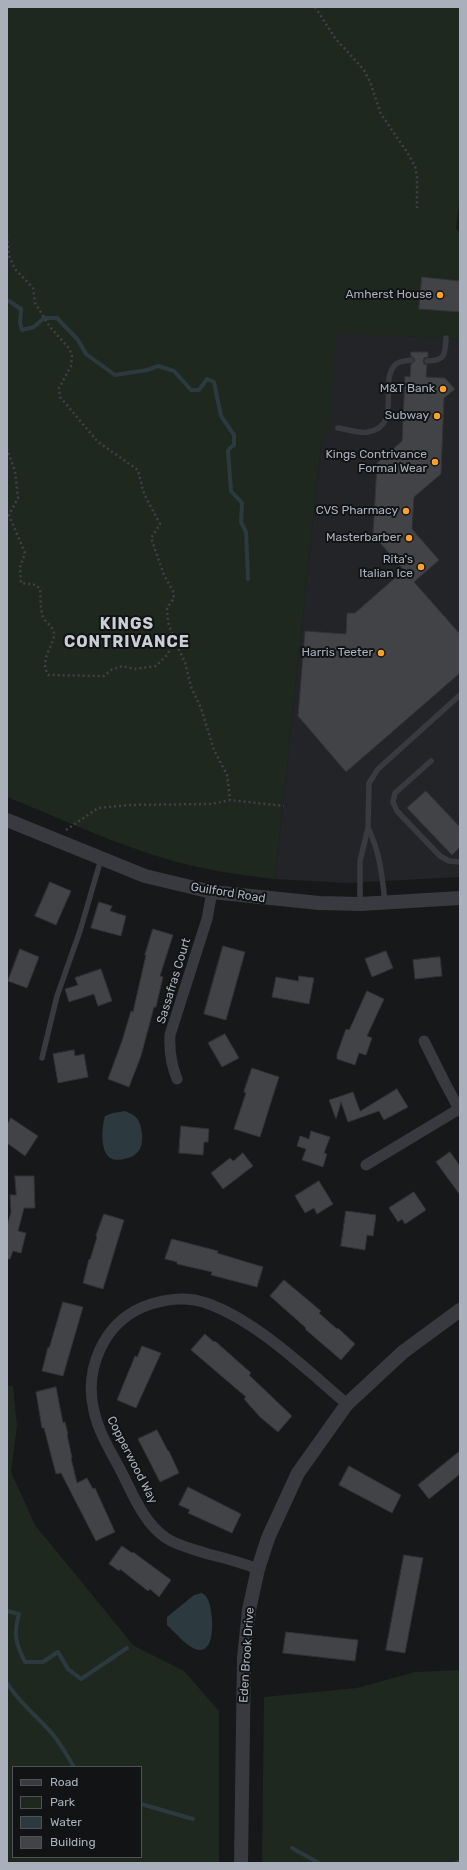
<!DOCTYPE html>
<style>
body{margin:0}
#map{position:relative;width:467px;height:1870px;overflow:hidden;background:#17181a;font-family:Rubik,sans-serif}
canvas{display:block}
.frame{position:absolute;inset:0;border:8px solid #a9b0bb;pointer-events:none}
.legend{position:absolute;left:12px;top:1766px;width:130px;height:92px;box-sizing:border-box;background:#121315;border:1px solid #4e5257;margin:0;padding:5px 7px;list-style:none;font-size:12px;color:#a9b0bb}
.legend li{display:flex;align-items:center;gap:8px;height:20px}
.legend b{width:20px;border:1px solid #4e5257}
</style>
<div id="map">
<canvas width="467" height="1870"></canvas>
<div class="frame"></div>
<ul class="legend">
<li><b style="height:5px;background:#383a3f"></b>Road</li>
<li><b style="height:11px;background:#1f281f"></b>Park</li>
<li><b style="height:11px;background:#2c393f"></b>Water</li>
<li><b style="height:11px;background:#414347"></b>Building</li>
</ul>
</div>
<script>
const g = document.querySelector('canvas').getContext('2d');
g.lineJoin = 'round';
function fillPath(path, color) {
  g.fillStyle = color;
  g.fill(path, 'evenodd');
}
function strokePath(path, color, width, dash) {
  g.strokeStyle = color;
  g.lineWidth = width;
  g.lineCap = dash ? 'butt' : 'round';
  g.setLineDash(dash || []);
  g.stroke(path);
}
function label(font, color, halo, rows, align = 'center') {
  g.font = font + ' Rubik,sans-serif';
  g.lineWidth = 4;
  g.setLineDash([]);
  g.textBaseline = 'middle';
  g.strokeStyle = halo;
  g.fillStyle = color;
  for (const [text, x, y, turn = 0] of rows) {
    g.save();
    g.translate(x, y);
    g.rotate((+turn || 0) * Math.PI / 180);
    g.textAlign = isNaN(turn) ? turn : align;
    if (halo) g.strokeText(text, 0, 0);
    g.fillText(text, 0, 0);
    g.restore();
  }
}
const built = new Path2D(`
 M333 332 460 339V877L346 883 275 879Z`);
const green = new Path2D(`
 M7 7H460V196L456 229 460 233V339L336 333 330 429 322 436 275 879C240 875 206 870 173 861 116 845 62 819 7 797Z
 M7 1386H13L17 1426 11 1472 35 1525 134 1646 184 1671 219 1711V1863H7ZM13 1767H141V1857H13Z
 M460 1670V1863H262L264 1697 357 1688 415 1672Z`);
const water = new Path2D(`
 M125 1111C135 1115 139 1118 141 1128 144 1142 142 1154 128 1158 124 1159 117 1161 112 1159 99 1153 102 1126 105 1116L113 1113Z
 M202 1593C205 1595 207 1597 208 1600 213 1610 218 1657 195 1649 185 1645 175 1632 167 1625V1617L194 1595Z`);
const stream = new Path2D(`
 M7 301H9L21 309 20 323 22 330 34 327 44 318H57L78 340 86 354 115 375 147 370 158 366 174 371 191 390H199L207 379 214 382 221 416 234 435V445L230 448 228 451 231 491 242 503 241 522 246 532 248 579
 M7 1611 19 1614C13 1635 16 1644 25 1662H43L58 1652 68 1669 81 1679 127 1648
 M7 1683C18 1701 34 1714 48 1729 59 1740 66 1754 74 1767
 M141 1804 193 1819
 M292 1848 319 1863
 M456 1863 460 1861`);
const building = new Path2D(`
 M422 277 460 281V312L419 309Z
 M411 352H428V357L424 358 423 361 424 364 427 365 426 377 445 378 455 389 444 398 441 474 414 497 412 529 439 560 414 582 460 634V673L346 772 298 716 305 631 346 634 347 613H355L404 570 373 535 377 463 402 441 405 376 410 377 411 364 415 361 414 358 411 356Z
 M426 791 460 827V847L452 855 407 808Z
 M50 882 71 891 56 925 35 916Z
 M99 902 112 906 110 911 126 916 121 936 91 928Z
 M153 929 173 935 160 976 163 977 156 1007H154L141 1056 129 1087 108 1079 122 1041 131 1011 133 1012 146 955H145Z
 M223 946 245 952 226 1020 204 1014Z
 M20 949 39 957 27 988 8 981Z
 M386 951 393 968 372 977 365 959Z
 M440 957 442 976 415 979 413 960Z
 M101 969 112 1001 98 1006 94 994 69 1002 65 989 78 985 75 978Z
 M299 976 314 978 309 1004 272 997 276 977 298 981Z
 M367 991 384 999 367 1036 372 1038 366 1055 359 1053 355 1065 337 1059V1054L346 1029 349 1030Z
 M225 1034 239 1058 222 1067 208 1043Z
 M74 1050 75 1056 84 1054 88 1077 58 1083 53 1054Z
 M252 1068 279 1077 260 1137 234 1129 246 1093 244 1092Z
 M397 1089 408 1107 384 1120 379 1111 348 1122 341 1102 336 1119 329 1100 353 1092 360 1111Z
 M11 1118 38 1136 25 1156 7 1143V1125Z
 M181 1126 209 1129 208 1142H204L203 1155 179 1153Z
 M311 1131 330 1137 324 1153 327 1154 323 1167 302 1160 306 1149 297 1146 300 1136 309 1139Z
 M450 1152 460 1166V1195L436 1162Z
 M243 1153 253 1166 223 1189 211 1173 230 1158 233 1161Z
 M15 1176H34L35 1208H24L18 1231 26 1233 21 1253 13 1251 10 1259H7V1226L11 1212 10 1195H16Z
 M319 1181 333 1204 317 1214 314 1208 305 1213 295 1196Z
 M414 1192 426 1210 405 1224 402 1219 398 1222 389 1208Z
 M346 1211 376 1215 373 1236 367 1235 365 1250 341 1246Z
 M104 1214 124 1220 103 1289 83 1283 89 1259 90 1260 97 1237 96 1236Z
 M172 1239 218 1251 217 1253 263 1267 257 1287 211 1275 212 1272 177 1264V1262L165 1259Z
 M284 1280 321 1311 319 1313 337 1329 338 1328 355 1344 341 1360 305 1329 306 1328 270 1296Z
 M63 1302 83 1307 63 1376 42 1371 48 1347 49 1348Z
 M205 1334 214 1342 215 1341 251 1373 249 1375 292 1416 278 1432 260 1417 244 1399 246 1397 191 1350Z
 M142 1346 161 1353 136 1408 117 1400 135 1356 137 1357Z
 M56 1387 63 1423 65 1422 68 1434H67L72 1458H71L77 1483 87 1478 93 1489 95 1488 115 1532 96 1541 61 1473 56 1474 44 1428H42L36 1392Z
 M157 1430 168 1451H169L179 1473 160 1482 138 1439Z
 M460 1451V1474L429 1499 418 1485Z
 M349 1466 401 1495 392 1513 339 1485Z
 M188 1487 241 1514 232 1533 188 1513 190 1510 179 1505Z
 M122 1546 132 1553 133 1552 171 1580 159 1597 150 1589 148 1591 120 1569 119 1571 109 1564Z
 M404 1555 423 1558 405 1653 386 1650Z
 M286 1632 358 1640 355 1661 283 1653Z`);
const path = new Path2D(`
 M315 7 335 38 364 70 370 82 381 114 407 152 415 166 417 177V208
 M7 236 9 256 15 269 33 288 35 303 50 327 69 348 72 356 71 366 59 388 60 397 98 442 138 470 144 494 160 524 151 538 164 575 173 591 174 598 167 608 168 622 174 639 168 654 156 666 135 669 122 666 111 670 104 676 48 675C39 658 55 645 54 633 53 626 46 623 43 617 40 609 41 597 40 589L36 585 21 583 20 567 25 553 9 515 18 498 15 471 7 449
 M174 640 185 662 191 687 201 708 214 750 227 775 230 800
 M66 830 98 808 128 805 211 804 230 800 284 806`);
const service = new Path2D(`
 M427 361C446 361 445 354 446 338
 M338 428C347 429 360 434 368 432 404 426 377 381 396 364 400 361 406 361 411 360
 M431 761 395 793 393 802 397 811 440 856 449 861 460 862
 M368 828C380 852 382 875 385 902
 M360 904V861L368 828 369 783 378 769 460 695
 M42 1058 57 996 80 931 101 859`);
const minor = new Path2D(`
 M424 1041 444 1081 460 1111
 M177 1079C171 1064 169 1052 170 1035L207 919 212 892
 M366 1165 459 1109
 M258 1569C242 1563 225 1558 208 1554 194 1549 178 1546 166 1538 145 1524 134 1497 123 1475 113 1455 99 1434 94 1411 84 1370 103 1324 143 1307 162 1299 186 1296 206 1303 256 1320 307 1370 347 1404`);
const tertiary = new Path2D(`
 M7 820 145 876 212 892 319 903 360 904 460 898
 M241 1863 244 1658 249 1610 258 1569 268 1538 298 1473 347 1404 403 1352 460 1310`);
const markers = [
 [440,295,4,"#ffa12a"],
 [443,389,4,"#ffa12a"],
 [437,416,4,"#ffa12a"],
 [435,462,4,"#ffa12a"],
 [406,511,4,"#ffa12a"],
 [409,538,4,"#ffa12a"],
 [421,567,4,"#ffa12a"],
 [381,653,4,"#ffa12a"]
];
const poiNames = [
 ["Amherst House",432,295],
 ["M&T Bank",435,389],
 ["Subway",429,416],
 ["Kings Contrivance",427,455],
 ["Formal Wear",427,469],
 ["CVS Pharmacy",398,511],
 ["Masterbarber",401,538],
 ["Rita's",413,560],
 ["Italian Ice",413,574],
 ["Harris Teeter",373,653]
];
const streetNames = [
 ["Guilford Road",228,893,9],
 ["Sassafras Court",174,981,-73],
 ["Copperwood Way",132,1460,63],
 ["Eden Brook Drive",247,1655,-86]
];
const districtNames = [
 ["KINGS",127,624],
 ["CONTRIVANCE",127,642]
];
fillPath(built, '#232427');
fillPath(green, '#1f281f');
fillPath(water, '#2c393f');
strokePath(stream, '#2c393f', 4);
fillPath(building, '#414347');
strokePath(building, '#313236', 1);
strokePath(path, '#3e4146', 2.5, [2, 3]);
strokePath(service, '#383a3f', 5.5);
strokePath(minor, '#383a3f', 11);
strokePath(tertiary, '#383a3f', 14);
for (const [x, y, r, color] of markers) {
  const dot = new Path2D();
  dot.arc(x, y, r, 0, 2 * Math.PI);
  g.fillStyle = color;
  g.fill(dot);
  strokePath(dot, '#121315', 1.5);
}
label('12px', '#a9b0bb', '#121315', poiNames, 'right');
label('12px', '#a9b0bb', '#121315', streetNames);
g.letterSpacing = '1px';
label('bold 16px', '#cacfd6', '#121315', districtNames);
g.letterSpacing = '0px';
</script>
